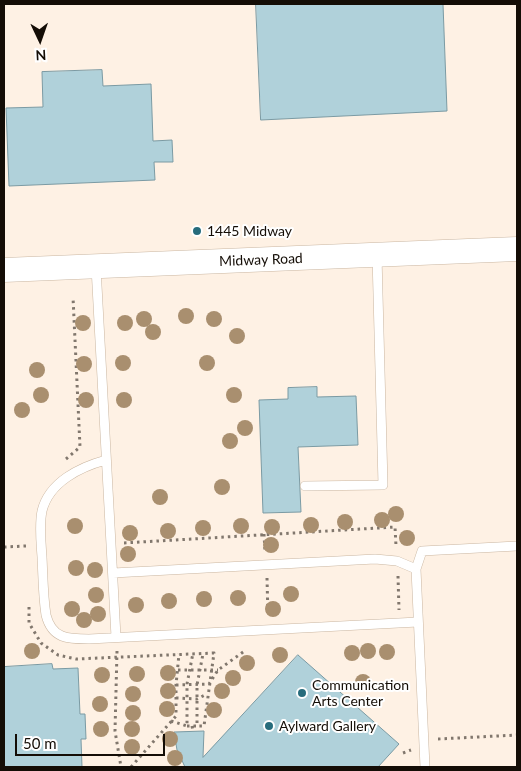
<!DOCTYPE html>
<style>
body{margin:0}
#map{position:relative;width:521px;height:771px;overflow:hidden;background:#fef1e4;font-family:Lato,sans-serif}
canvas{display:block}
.frame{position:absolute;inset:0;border:5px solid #140d06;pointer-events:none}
.north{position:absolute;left:15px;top:15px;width:50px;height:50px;-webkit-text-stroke:4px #fff;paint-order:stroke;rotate:177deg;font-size:14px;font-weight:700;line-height:20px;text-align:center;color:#140d06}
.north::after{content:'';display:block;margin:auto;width:18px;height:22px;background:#140d06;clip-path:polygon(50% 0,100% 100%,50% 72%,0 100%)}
.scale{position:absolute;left:15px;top:734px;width:150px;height:22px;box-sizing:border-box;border:2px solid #140d06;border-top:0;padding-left:6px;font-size:15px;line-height:18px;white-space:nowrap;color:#140d06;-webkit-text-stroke:4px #fff;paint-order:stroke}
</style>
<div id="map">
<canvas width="521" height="771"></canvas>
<div class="frame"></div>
<div class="north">N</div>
<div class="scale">50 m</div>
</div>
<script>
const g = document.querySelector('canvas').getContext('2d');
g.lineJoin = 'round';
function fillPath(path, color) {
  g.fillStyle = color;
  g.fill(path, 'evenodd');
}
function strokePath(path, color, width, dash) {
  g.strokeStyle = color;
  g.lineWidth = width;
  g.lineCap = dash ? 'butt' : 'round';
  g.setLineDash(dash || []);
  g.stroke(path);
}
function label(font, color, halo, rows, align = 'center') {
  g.font = font + ' Lato,sans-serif';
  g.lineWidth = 4;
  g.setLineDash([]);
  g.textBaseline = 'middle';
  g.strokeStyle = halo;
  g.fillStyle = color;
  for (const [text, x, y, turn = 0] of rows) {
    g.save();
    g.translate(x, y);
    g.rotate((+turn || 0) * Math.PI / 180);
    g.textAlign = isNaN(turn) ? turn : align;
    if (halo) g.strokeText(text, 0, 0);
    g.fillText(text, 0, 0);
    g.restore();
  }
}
const building = new Path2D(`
 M256 4H443L447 111 261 120Z
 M102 70 103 86 151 84 153 141 172 140 173 162H154L155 180 9 186 6 108 43 107 42 72Z
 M317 387V397L356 396 358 445 298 447 301 512 263 513 259 400 288 399V388Z
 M298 655 399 744 378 767H185L177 750 174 732 204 731 203 757Z
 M52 664 53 669 78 668 80 714H85L86 739H81L82 767H4V667Z`);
const path = new Path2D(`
 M66 459 80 447 73 297
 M264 534 265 552
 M124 543 395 527 396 546
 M4 547 26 546
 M398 576 399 610
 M267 578 268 617
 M29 607V623L41 643 58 655 76 659 214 653 204 726H197
 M117 651 115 731 121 767
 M178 670H218
 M176 685 209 684 218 670 246 650
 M176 698 197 699 207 694
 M171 721 187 726V684L193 653
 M187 726H197V685L203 654
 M192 726 193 731
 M438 739 517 735
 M403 753 411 750
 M131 767 176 716V685L179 654`);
const lane = new Path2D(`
 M96 267 116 637
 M106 460C80 467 49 482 42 511 39 525 41 542 42 557 43 576 43 596 46 615 52 639 68 639 89 639L418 622
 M305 486 383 485 377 256
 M113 573 375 559 397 561 416 569
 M425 767 416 569 422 551 517 546`);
const secondary = new Path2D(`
 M4 270 517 249`);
const trees = [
 [186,316],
 [144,319],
 [214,319],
 [83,323],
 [125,323],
 [153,332],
 [237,336],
 [123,363],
 [207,363],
 [84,364],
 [37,370],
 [41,395],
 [234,395],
 [86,400],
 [124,400],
 [22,410],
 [245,428],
 [230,441],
 [222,487],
 [160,497],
 [396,514],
 [382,520],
 [345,522],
 [311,525],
 [75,526],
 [241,526],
 [272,527],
 [203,528],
 [168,531],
 [130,533],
 [407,538],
 [271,545],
 [128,554],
 [76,568],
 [95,570],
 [291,594],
 [96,595],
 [238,598],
 [204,599],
 [169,601],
 [136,605],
 [72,609],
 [273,609],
 [98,614],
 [84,620],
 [32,651],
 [368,651],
 [387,652],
 [352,653],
 [280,655],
 [247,663],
 [168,673],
 [137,674],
 [102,675],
 [233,678],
 [363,682],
 [168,691],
 [222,691],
 [133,694],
 [100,704],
 [167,709],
 [214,710],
 [133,713],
 [101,729],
 [132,729],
 [170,739],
 [132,747],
 [175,758]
];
const markers = [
 [197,231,5,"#276c7c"],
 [302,693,5,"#276c7c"],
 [269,726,5,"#276c7c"]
];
const poiNames = [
 ["1445 Midway",207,231],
 ["Communication",312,685],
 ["Arts Center",312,701],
 ["Aylward Gallery",279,726]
];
const streetNames = [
 ["Midway Road",261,260,-2]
];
fillPath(building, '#b0d1da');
strokePath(building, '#7b9aa3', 1);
strokePath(lane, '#cab6a1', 10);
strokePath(secondary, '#cab6a1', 25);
strokePath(path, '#81776d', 3, [2.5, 4]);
strokePath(lane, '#fff', 9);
strokePath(secondary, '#fff', 24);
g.fillStyle = '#a98f6f';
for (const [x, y] of trees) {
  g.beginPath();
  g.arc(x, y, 8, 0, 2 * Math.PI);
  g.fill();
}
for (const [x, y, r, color] of markers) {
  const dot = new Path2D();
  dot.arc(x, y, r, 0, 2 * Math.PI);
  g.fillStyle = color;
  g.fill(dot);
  strokePath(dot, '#fff', 2);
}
label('14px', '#140d06', '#fff', poiNames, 'left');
label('14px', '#140d06', '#fff', streetNames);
</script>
